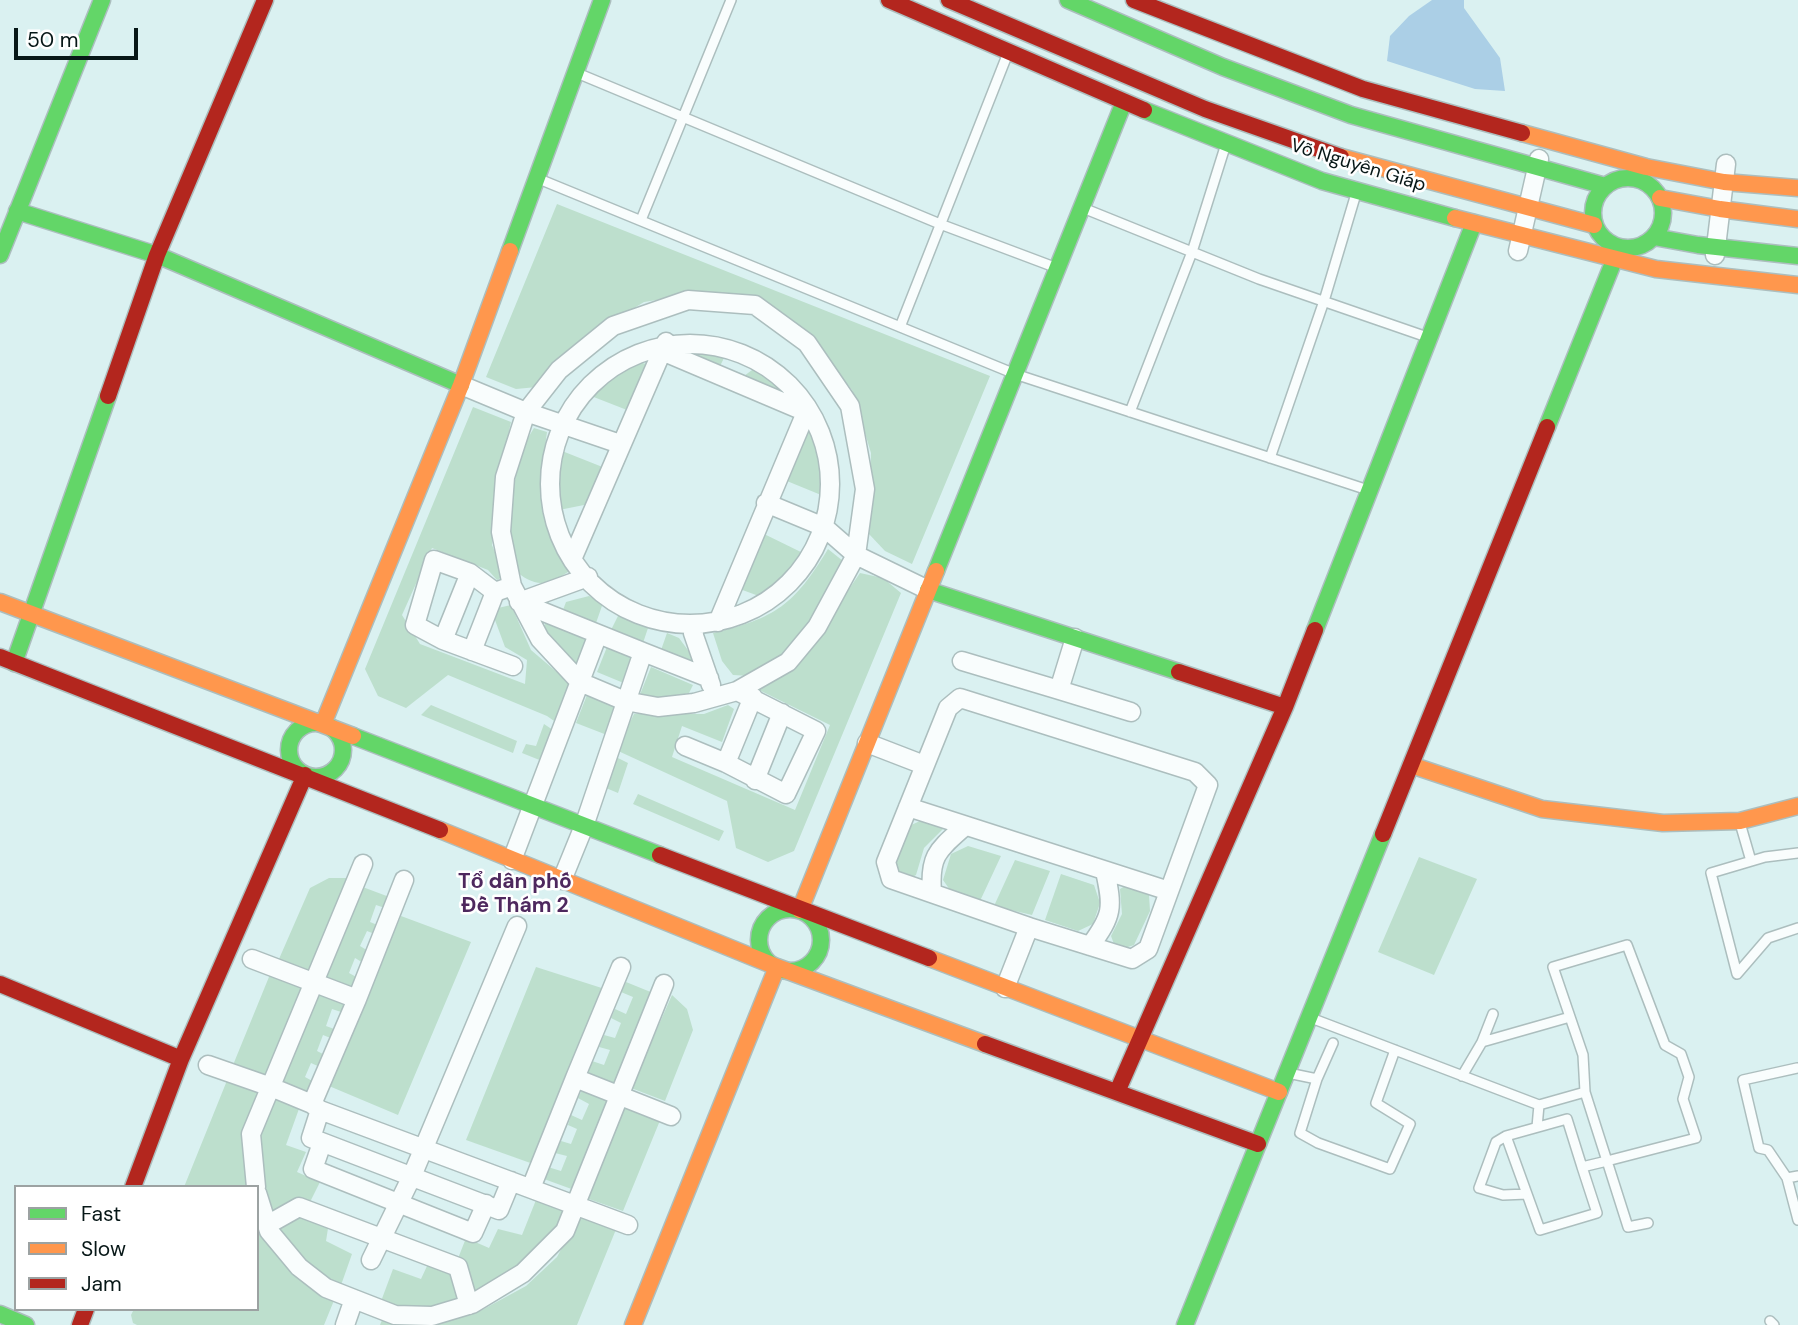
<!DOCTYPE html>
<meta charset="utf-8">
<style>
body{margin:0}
#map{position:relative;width:1798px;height:1325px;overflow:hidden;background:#daf1f1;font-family:"DM Sans",sans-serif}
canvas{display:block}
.legend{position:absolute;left:14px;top:1185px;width:245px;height:126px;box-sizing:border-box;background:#fff;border:2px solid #9ca2a2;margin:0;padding:9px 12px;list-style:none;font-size:21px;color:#071717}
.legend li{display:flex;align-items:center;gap:14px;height:35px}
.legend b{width:35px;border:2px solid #9ca2a2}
.scale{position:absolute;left:14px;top:28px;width:124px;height:32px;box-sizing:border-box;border:4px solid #071717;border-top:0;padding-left:9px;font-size:21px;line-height:24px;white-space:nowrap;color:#071717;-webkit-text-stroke:5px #fff;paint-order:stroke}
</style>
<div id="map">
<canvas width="1798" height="1325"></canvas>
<ul class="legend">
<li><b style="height:9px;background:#63d668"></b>Fast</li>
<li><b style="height:9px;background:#ff974d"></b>Slow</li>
<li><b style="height:9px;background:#b3261e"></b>Jam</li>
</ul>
<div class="scale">50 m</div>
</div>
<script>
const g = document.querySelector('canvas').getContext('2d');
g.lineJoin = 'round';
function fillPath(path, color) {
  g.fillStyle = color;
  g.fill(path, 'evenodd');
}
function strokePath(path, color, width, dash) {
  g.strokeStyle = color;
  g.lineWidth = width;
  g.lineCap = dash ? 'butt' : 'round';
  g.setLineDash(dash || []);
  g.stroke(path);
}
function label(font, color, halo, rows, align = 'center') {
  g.font = font + ' "DM Sans",sans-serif';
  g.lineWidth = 5;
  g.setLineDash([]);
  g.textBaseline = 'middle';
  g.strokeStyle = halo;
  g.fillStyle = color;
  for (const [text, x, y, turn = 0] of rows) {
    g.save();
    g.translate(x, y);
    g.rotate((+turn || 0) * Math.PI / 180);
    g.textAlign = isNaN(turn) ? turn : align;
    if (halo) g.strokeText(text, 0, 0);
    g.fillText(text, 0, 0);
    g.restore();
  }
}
const green = new Path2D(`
 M557 204 990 376 912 564 885 551 869 534 871 453 852 390 817 346 783 313 745 296 695 294 644 302 580 341 537 387 516 389 486 377Z
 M697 347 726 354 720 366 686 352Z
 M633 361 647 364 627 410 586 394 606 377Z
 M756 367 782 385 779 391 744 376Z
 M473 407 511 422 501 468 492 545 505 576 497 580 488 570 432 548 402 615 420 644 525 684 527 660 505 647 492 612 498 608 511 605 531 650 572 685 557 723 547 716 448 675 406 708 378 696 365 669Z
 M534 428 547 432C539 493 534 516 571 570 546 587 535 588 512 568 510 524 509 466 534 428Z
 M805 430 816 435 826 468V497L782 479Z
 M557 449 605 468 589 504 559 510 552 476Z
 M760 532 807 555 789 581 767 599 737 588Z
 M828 549 843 561 829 594 808 625 780 656 750 676 733 675 722 661 713 633C776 618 794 605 828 549Z
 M860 573 883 578 901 593 794 851 768 862 736 848 727 801 616 750 634 714H704L728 705 734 709 722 742 682 726 672 757 795 810 830 725 759 690 802 658Z
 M589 596 603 603 596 623 563 610 566 602Z
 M620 612 649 625 643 643 611 630Z
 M546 621 587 637 581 665 575 667 542 632Z
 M667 633 679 638 693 657 688 665 660 653Z
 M607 647 635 660 626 684 597 672Z
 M651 667 693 685 689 693 663 700 639 697Z
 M587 695 617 707 607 735 576 723Z
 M431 705 517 741 513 753 421 715Z
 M544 724 556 732 542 761 522 753 526 744 536 746Z
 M616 757 628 763 618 793 606 788Z
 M638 794 724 831 719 841 633 804Z
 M920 821 944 828 924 848 916 875 909 879 897 870 895 859 909 826Z
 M968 846 1001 856 980 901 950 890 943 880 951 854Z
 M1419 857 1477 879 1434 975 1378 952Z
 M1015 860 1050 871 1032 915 994 906Z
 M1061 874 1094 885 1100 903 1093 924 1078 931 1045 920Z
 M329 878H350L313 973 279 959 310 888Z
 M1128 884 1149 895 1150 911 1134 945 1122 949 1114 944 1111 936 1122 914 1120 889Z
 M360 886 392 898 388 909 376 905 370 922 380 926 377 935 367 931 360 946 370 952 365 964 355 958 349 973 360 979 355 991 323 976Z
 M401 916 471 942 398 1115 329 1086Z
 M536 967 608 990 536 1165 466 1140Z
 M271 972 307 986 269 1078 233 1065Z
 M626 982 658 995 620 1085 588 1073 592 1061 604 1065 610 1050 599 1047 604 1035 615 1038 621 1023 611 1018 615 1009 626 1014 633 997 621 992Z
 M317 990 348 1003 344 1013 332 1009 326 1026 337 1030 333 1039 323 1035 317 1051 327 1056 322 1068 311 1063 305 1077 316 1083 311 1095 279 1080Z
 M672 995 687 1009 693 1030 665 1101 631 1088Z
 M228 1078 263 1092 254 1187H184Z
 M583 1088 614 1101 577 1191 544 1179 548 1167 561 1171 567 1156 555 1153 561 1141 571 1144 577 1129 568 1125 571 1115 582 1120 589 1104 578 1098Z
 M270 1095 300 1106 286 1145 306 1152 297 1172 320 1182 310 1202 329 1222 326 1241 352 1254 340 1288 299 1257 270 1217 254 1136Z
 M625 1105 661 1118 623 1211 586 1198Z
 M257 1199 263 1223 335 1298 324 1325H137L133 1323 131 1315 134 1309H257Z
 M536 1200 571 1209 558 1230 492 1291 431 1312 380 1304 393 1269 421 1279 434 1251 457 1261 466 1238 489 1248 498 1229 522 1235Z
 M580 1214 617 1227 577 1325H380L383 1317H457L482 1310 526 1286 557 1257Z`);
const water = new Path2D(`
 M1432 0H1464V8L1500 58 1505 91 1475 89 1387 61 1390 36 1409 16Z`);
const lane = new Path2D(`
 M577 73 940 224 1057 268
 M539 179 1015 374 1368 490
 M1083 208 1259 279 1427 337
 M641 220 731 0
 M900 327 1006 58
 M1130 412 1192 252 1225 147
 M1270 458 1324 301 1355 197
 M1740 823 1751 861
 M1798 853 1765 857 1711 873 1737 974 1768 938 1798 928
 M1311 1018 1539 1105 1585 1092 1583 1055 1553 967 1627 945 1665 1045 1681 1054 1689 1077 1683 1099 1696 1138 1607 1161 1585 1092
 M1482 1042 1493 1014
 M1288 1073 1317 1079 1333 1043
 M1462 1076 1482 1042 1570 1017
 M1317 1079 1300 1133 1318 1143 1390 1169 1410 1124 1376 1103 1395 1050
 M1537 1127 1539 1105
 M1506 1136 1496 1142 1479 1188 1503 1195 1527 1194
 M1582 1167 1567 1119 1506 1136 1540 1230 1597 1213 1582 1167 1607 1161 1628 1227 1648 1223
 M1798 1176 1787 1178 1798 1220
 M1787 1178 1768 1150 1759 1148 1743 1080 1797 1068
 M1770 1321 1774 1325`);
const street = new Path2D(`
 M1518 251 1539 159
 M1715 255 1726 164
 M688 300 755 305 807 343 850 406 865 489 856 555 817 627 788 662 737 691 694 703 658 707 625 701 580 682 540 639 512 586 501 532 505 477 526 412 559 370 613 326Z
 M550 484a140 140 0 1 1 280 0a140 140 0 1 1-280 0Z
 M662 351 806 412
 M461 385 526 412 620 444
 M766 503 824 527 856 555 928 590
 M573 557 666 342
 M512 586 495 592 470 573 434 560 415 625 443 640 513 666
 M519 602 643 652
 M519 602 588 577
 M718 622 807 410
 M697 625 693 633 711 685
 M443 640 470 573
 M472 651 495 592
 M962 661 1059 690 1075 638
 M1059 690 1131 712
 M867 743 924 765
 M685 746 726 763 786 794 816 731 737 691
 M726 763 753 697
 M755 780 782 713
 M908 807 1169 891
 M512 860 598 634
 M562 880 584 826 643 652 709 678
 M932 893C929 855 938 850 965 826
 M1090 946C1113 915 1113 908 1105 871
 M252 959 357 999 404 880
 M1005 988 1029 927 1132 959 1148 949 1208 785 1195 772 960 698 948 708 886 862 891 879 1029 927
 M357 999 312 1104 320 1110 628 1225
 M208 1065 271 1087 312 1104
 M575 1078 621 967
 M320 1110 311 1138 499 1210 511 1181
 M322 1143 313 1169 473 1233 486 1204
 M256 1187 251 1134 363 864
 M531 1188 575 1078 671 1116
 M257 1193 269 1231 299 1267 326 1288 354 1299
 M267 1225 299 1207 458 1267 469 1305
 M371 1260 412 1176 517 926
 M345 1325 354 1299 395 1315 432 1316 472 1304 523 1273 565 1231 664 984`);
const fast = new Path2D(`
 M1068 0 1223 67 1351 115 1605 186
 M1144 110 1322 181 1455 218
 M1593 213a35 35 0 1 1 70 0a35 35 0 1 1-70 0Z
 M17 211 157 255 461 385
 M1654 237 1698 245 1798 256
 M510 251 602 0
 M0 255 102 0
 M1547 427 1615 258
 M936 571 1124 102
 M928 590 1179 672
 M1315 630 1474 223
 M14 663 108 396
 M289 750a27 27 0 1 1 54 0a27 27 0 1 1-54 0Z
 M353 736 660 855
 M759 940a31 31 0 1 1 62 0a31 31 0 1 1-62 0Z
 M0 1314 26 1325
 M1185 1325 1383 834`);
const slow = new Path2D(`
 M1522 133 1646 167 1724 182 1798 188
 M1341 157 1594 225
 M1660 198 1720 209 1798 219
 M1455 218 1656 269 1798 285
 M0 602 353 736
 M323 724 461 385 510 251
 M1411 765 1542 809 1663 823 1740 821 1798 806
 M440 830 777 967 985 1044
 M800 910 936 571
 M929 958 1279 1092
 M633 1325 777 967`);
const jam = new Path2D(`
 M889 0 1144 110
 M949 0 1205 109 1341 157
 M1134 0 1363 89 1522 133
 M108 396 157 255 265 0
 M0 657 440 830
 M1179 672 1285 707
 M1383 834 1547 427
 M660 855 929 958
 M0 984 181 1059
 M985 1044 1258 1144
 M1117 1092 1285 707 1315 630
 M133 1187 181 1059 305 775
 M80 1325 86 1309`);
const streetNames = [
 ["Võ Nguyên Giáp",1358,166,17]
];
const neighbourhoodNames = [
 ["Tổ dân phố",515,882],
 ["Đề Thám 2",515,906]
];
fillPath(green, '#bddfcd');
fillPath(water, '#abcfe6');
strokePath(lane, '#acbebe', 12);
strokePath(street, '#acbebe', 21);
strokePath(fast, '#acbebe', 19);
strokePath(slow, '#acbebe', 19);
strokePath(jam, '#acbebe', 19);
strokePath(lane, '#f9fdfd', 9);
strokePath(street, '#f9fdfd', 18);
strokePath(fast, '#63d668', 16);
strokePath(slow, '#ff974d', 16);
strokePath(jam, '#b3261e', 16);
label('19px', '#071717', '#fff', streetNames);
label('bold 21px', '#4e285e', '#fff', neighbourhoodNames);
</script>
